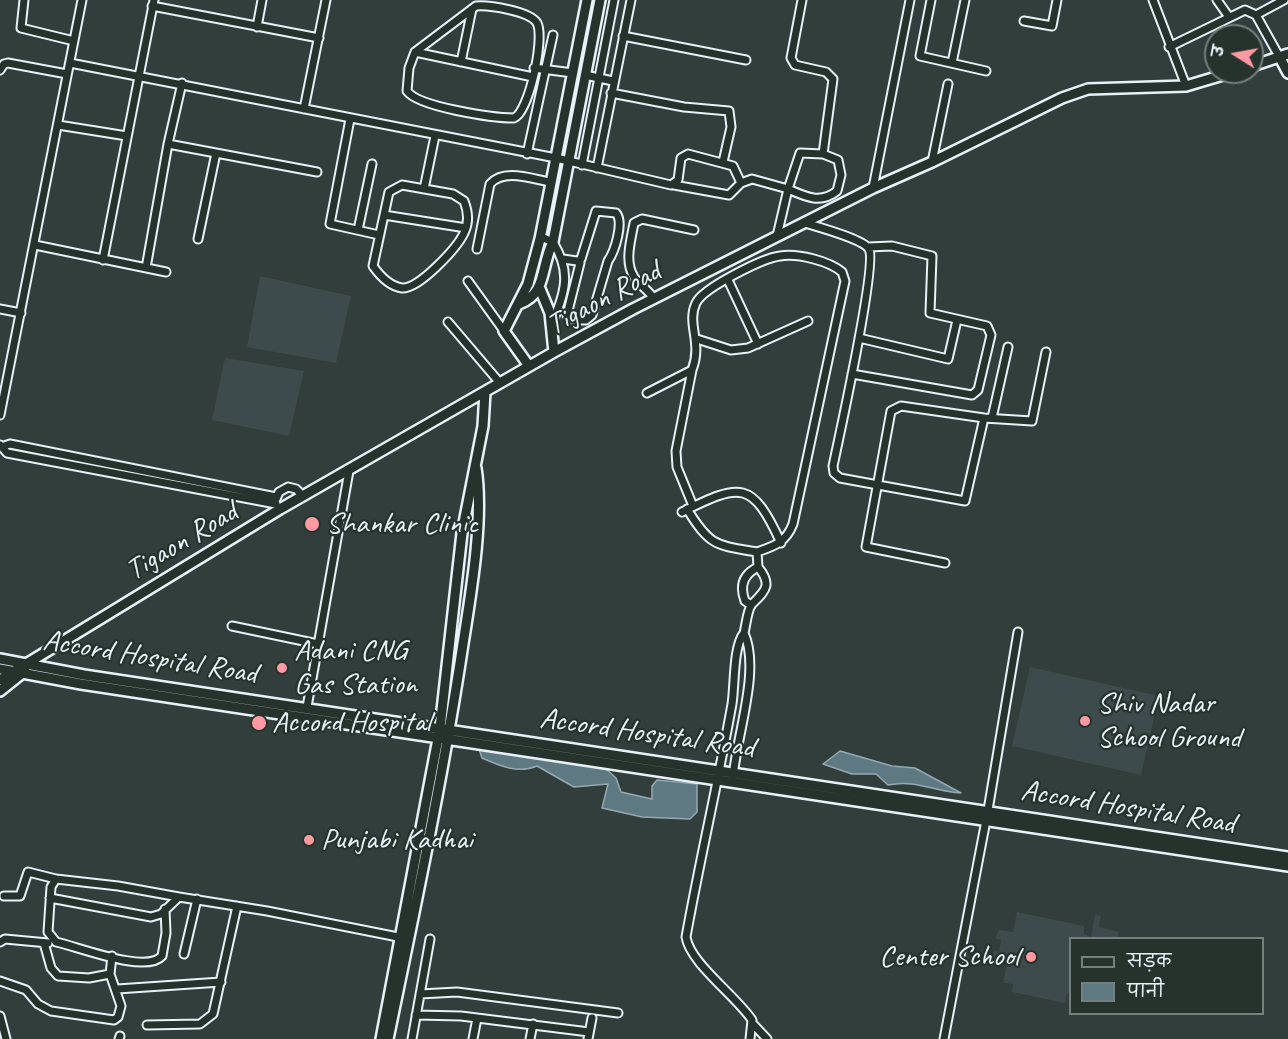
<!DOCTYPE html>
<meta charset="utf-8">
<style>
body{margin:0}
#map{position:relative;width:1288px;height:1039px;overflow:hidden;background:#313e3b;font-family:Caveat,"Playpen Sans Deva",sans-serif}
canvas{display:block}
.legend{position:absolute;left:1069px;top:937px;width:195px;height:78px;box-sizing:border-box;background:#26332d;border:2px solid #747f7e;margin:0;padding:8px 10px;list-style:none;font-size:18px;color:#e8f1f8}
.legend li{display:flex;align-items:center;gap:12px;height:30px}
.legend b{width:30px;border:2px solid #747f7e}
.north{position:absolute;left:1204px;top:24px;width:60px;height:60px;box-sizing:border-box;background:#26332d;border:2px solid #747f7e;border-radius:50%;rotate:281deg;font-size:16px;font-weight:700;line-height:24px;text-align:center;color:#e8f1f8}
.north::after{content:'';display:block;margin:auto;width:21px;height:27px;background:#ff9aa2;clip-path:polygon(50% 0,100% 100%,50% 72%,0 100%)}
</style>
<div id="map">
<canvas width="1288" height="1039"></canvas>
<ul class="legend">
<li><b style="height:8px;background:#26332d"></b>सड़क</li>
<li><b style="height:16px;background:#5f7983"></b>पानी</li>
</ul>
<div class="north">उ</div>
</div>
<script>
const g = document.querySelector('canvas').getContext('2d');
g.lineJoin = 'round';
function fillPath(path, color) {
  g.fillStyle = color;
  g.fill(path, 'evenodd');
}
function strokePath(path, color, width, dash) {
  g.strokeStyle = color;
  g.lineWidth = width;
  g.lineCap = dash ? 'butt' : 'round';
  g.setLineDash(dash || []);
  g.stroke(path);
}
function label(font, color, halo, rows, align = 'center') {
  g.font = font + ' Caveat,sans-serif';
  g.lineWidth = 4.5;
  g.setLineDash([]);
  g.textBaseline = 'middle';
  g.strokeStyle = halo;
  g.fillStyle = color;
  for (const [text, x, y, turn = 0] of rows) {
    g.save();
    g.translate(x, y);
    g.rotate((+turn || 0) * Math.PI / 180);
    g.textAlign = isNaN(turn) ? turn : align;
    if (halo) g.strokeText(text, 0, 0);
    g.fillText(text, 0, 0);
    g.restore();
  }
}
const built = new Path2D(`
 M260 276 351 296 336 363 247 347Z
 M225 358 304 371 289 436 212 420Z
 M1030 667 1159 696 1141 775 1012 746Z
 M1017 912 1084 926V934L1091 937 1095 915 1101 916 1099 927 1119 932 1118 938H1070V994L1067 993 1065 1003 1012 992 1013 984 1003 983 1007 964 992 961 994 950 999 952 1001 940 995 938 999 930 1013 932Z`);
const water = new Path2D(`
 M479 749 604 767 616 778 621 792 652 799V786L657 780 697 784V812L690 819 642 817 602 808 608 784 574 787 537 766C518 774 500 766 482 758Z
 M840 751 892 766 915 768 961 793C934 792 917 779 888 785L876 774H852L823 764Z`);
const street = new Path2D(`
 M24 0 21 28 74 41
 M931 0 920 56 986 71
 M1153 0 1186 86
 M1217 0 1229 17
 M152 6 319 38
 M476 6C489 5 530 11 537 23 545 38 529 112 514 118 493 118 418 107 407 91L409 68 415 52Z
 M1256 15 1284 0
 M1024 21 1052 26 1057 0
 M257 27 262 0
 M623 36 746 60
 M1169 47 1245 10 1256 15 1280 58
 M415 52 533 77
 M461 62 472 9
 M70 63 556 158 671 185 678 180 681 158 688 154 733 166 741 183
 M952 63 965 0
 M534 68 573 73
 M0 70 4 64 8 63 67 74
 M585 75 613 81
 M611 93 684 107 729 111 731 127 723 162
 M304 109 326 0
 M350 119 330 224 379 235
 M58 125 127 136
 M168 144 317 172
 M527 154 553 35
 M932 162 948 84
 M582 165 614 0
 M597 168 631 0
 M402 185 453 194 464 201C468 211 469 223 464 233 457 248 419 289 402 288 389 286 380 276 373 266L389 192Z
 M674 185 729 195 741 183 752 179 788 189 800 153 823 154
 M873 188 910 0
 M424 189 435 136
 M384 215 466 228
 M805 223C818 227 863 239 869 249 877 264 839 438 833 466L834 473 840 478 965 501 984 418
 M358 230 372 164
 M777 236 788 189C806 197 821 204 837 191L841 175 838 160 823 154 833 79 826 72 795 65 791 58 802 0
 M541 237 553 242C572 273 565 291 552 324
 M198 239 216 153
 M35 245 166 272
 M477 249 490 184C504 168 532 179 550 182
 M563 259 577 261
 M103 260 154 0
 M580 263 567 315 575 320H586L592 315 608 261C615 251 624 222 616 213L596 211 581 259
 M146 268 168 144 182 83
 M728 280 758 344
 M468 281 504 331
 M654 299C648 289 640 286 634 277 624 262 631 240 634 223L642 219 694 230
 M0 309 21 313
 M448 322 500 383
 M859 338 948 359 957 320
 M697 339 731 350 748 348 808 321
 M692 370 676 451 677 467 693 506
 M852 374 972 395 978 390 991 335 987 326 930 313 932 256 892 246 868 247
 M647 393 692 370C703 342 686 324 696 303 703 288 763 258 780 256 798 253 829 261 842 272L845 281 793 524C786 542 775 546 757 552L758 567
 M0 415 82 0
 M992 418 1008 347
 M0 445 7 453 276 504
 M1 447 10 444 276 497
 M276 499 279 492 288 487 296 489 303 496
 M687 509C710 546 715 545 757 552
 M682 512C741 483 752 480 781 543
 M945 563 866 547 891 411 901 406 984 418 1032 421 1046 352
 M232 626 318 644
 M744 633C746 626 747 610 752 604 765 591 773 585 758 567 744 574 739 585 745 601L751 605
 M307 707 349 471
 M733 778C736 737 761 670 744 633 733 646 735 685 732 704 718 782 700 859 686 937 690 963 735 995 752 1020L750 1039
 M4 896H20L28 872 56 879
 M50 898 151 917 161 914 179 897 267 911 403 938
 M165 909 166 933 162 956C146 974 79 947 56 942L48 932 51 887 56 879 118 886 179 897
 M0 942 5 939 48 943
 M44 943 51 968 58 976 89 978 110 974
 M184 954 197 899
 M0 981 26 990 38 1004 51 1011 114 1020 118 1017 121 1006 110 974 112 956
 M117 989 221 982
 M420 994 457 992 618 1013
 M416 1015 461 1016 589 1032
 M0 1016 6 1039
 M752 1023 767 1039
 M147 1025 200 1024 213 1014 237 906
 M119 1039 120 1036
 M412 1039 430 939
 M473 1039 477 1018
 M530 1039 533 1024
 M588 1039 592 1018
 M944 1039 988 810 1018 632`);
const secondary = new Path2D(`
 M1280 58 1288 73
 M1252 66 1288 54
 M540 289 550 313 554 352
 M519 304C548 293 540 267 553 242L600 0
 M529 366 504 331 528 284 540 239 587 0
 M0 659 84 675 1288 857
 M0 669 81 684 1288 866
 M0 680 280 509 554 352 633 309 873 188 932 162 1062 98 1088 89 1186 86 1233 72
 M0 691 25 671
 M381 1039 440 728 462 533 483 426 485 392
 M388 1039C415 908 443 777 463 644 471 593 484 519 476 468`);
const markers = [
 [312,524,8,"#ff9aa2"],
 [282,668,6,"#ff9aa2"],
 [1085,721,6,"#ff9aa2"],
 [259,723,8,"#ff9aa2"],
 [309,840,6,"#ff9aa2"],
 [1031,957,6,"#ff9aa2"]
];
const streetNames = [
 ["Tigaon Road",604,299,-28],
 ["Tigaon Road",182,542,-31],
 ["Accord Hospital Road",150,658,9],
 ["Accord Hospital Road",647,734,8],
 ["Accord Hospital Road",1128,808,9]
];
const poiNames = [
 ["Shankar Clinic",326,524],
 ["Adani CNG",294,651],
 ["Gas Station",294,685],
 ["Shiv Nadar",1097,704],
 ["School Ground",1097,738],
 ["Accord Hospital",272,723],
 ["Punjabi Kadhai",321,840],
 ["Center School",1019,957,"right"]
];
fillPath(built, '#3e4b4c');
fillPath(water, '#5f7983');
strokePath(water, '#96a9b2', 1.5);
strokePath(street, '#e8f1f8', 11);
strokePath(secondary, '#e8f1f8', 14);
strokePath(street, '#26332d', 7);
strokePath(secondary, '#26332d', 9);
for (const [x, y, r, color] of markers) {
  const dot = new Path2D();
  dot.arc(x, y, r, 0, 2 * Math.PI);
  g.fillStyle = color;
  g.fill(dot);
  strokePath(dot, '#26332d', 2);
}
label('30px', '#e8f1f8', '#26332d', streetNames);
label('30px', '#e8f1f8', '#26332d', poiNames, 'left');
</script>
